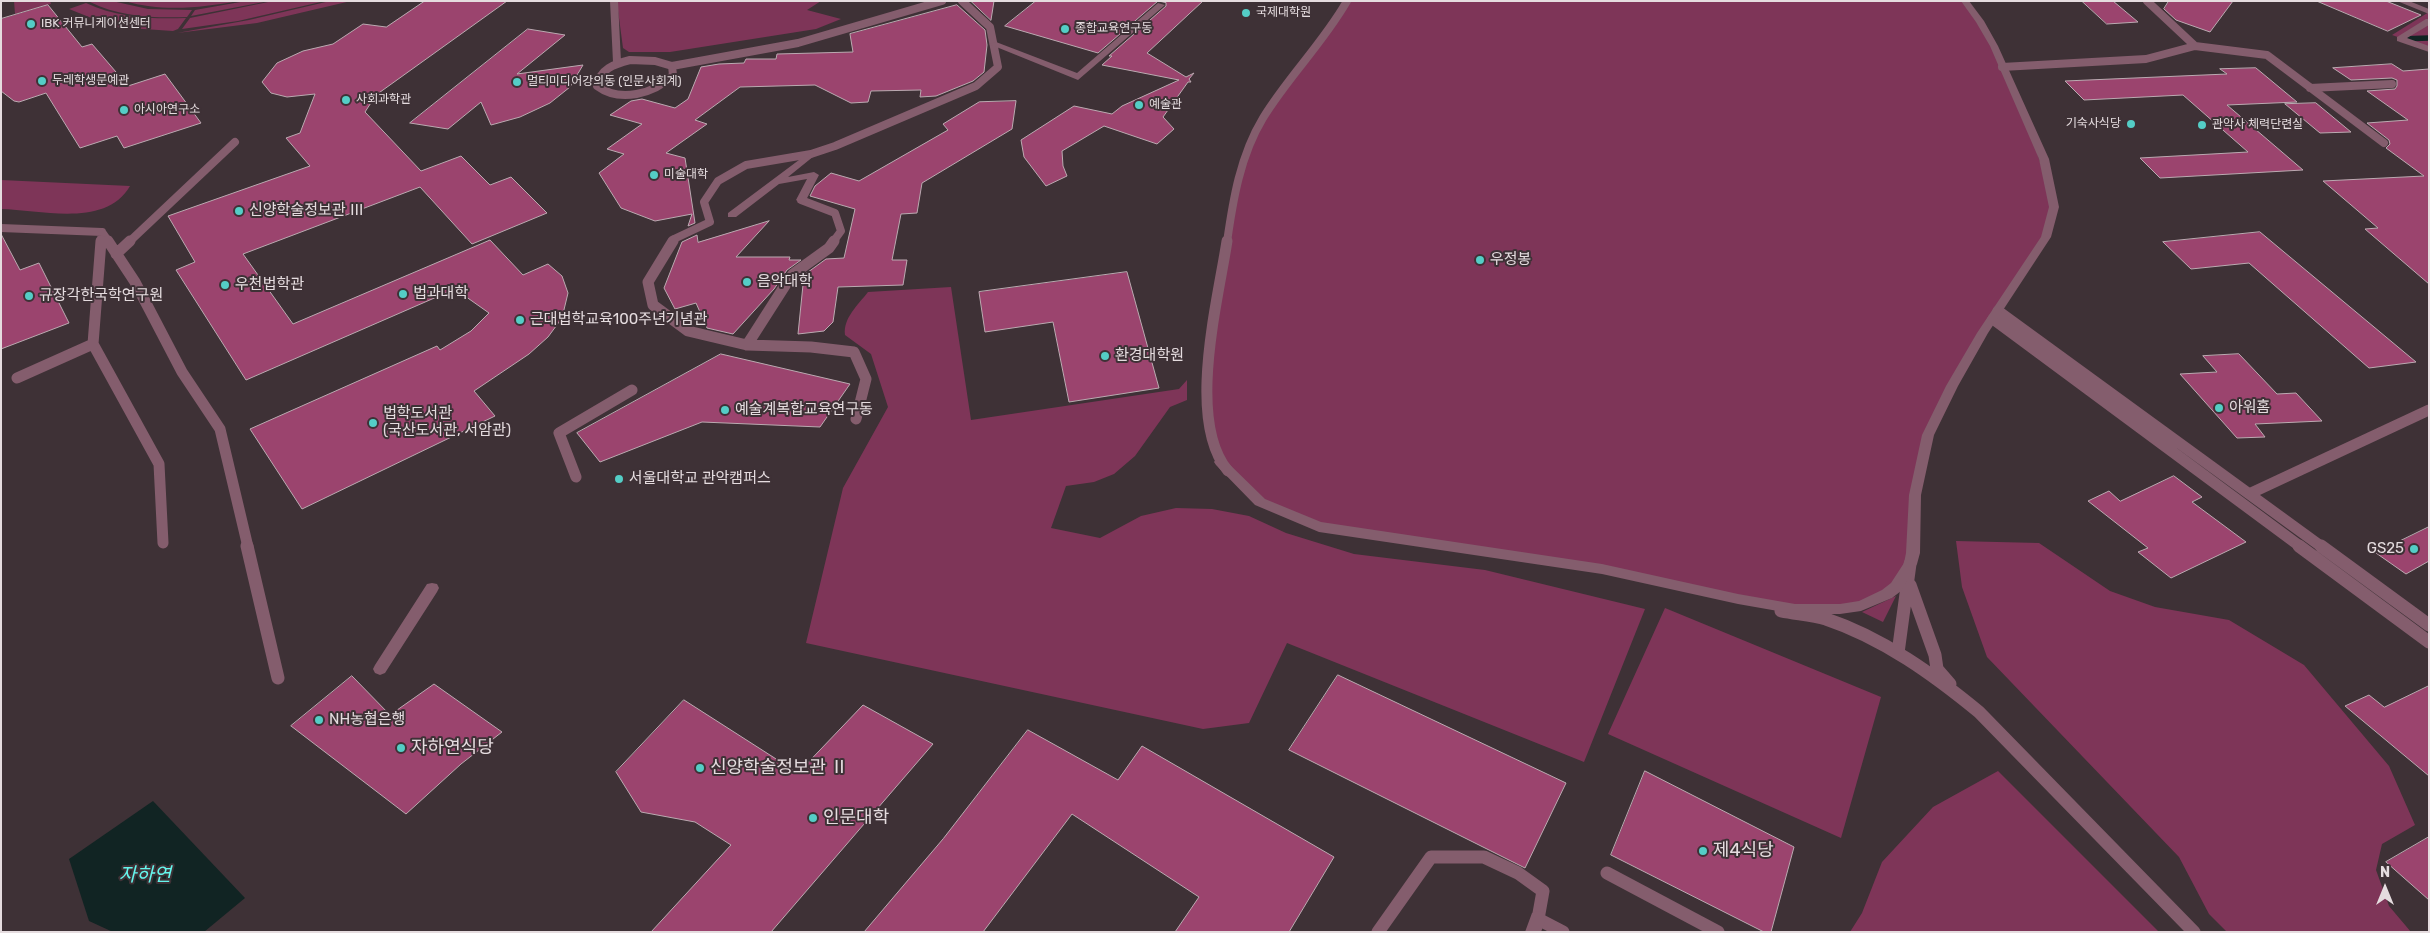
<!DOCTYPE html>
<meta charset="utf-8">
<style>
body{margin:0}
#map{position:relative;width:2430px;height:933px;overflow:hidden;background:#3e3136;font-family:Rubik,sans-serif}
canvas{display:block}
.frame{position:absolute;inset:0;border:2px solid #e5dcdf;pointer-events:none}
.north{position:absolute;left:2360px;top:863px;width:50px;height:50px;-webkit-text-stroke:4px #3e3136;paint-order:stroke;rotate:0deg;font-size:14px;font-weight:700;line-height:20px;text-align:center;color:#e5dcdf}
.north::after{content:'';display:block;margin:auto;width:18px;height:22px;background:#e5dcdf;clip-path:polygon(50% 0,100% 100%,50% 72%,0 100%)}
</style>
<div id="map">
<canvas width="2430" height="933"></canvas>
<div class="frame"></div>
<div class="north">N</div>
</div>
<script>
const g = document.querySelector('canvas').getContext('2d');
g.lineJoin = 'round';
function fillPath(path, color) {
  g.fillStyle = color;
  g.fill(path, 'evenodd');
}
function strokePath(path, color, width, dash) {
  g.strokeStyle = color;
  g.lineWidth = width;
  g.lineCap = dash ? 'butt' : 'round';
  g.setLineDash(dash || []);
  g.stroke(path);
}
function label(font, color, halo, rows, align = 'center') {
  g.font = font + ' Rubik,"Noto Sans KR",sans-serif';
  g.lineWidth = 4;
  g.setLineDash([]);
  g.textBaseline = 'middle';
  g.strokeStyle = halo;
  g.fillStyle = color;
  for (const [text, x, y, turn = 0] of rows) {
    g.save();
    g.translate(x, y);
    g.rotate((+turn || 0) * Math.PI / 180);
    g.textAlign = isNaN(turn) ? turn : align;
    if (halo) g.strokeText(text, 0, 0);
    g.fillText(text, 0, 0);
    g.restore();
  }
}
const green = new Path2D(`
 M14 1H50L51 4 15 14Z
 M112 1 148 9 192 10 187 17C153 18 120 17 90 2Z
 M125 1H238C201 8 161 12 125 1Z
 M246 1H269L191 16 195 10Z
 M273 1H325L238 21 182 29 190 18Z
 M330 1H351L257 23 177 33 249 20Z
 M620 1H821L807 10 841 19 816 29 670 52H629L623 48 617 3Z
 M1347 1H1965L1980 21 2031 133 2054 207 2046 237 1983 333 1928 435 1910 564 1876 601 1819 610 1602 569 1319 527 1260 502 1220 463 1209 418 1208 366 1234 201 1252 138Z
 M86 3C118 18 151 19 186 18L178 29 173 31 114 27 69 9Z
 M2429 12V48L2392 35Z
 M1 180 130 186C106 228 42 210 1 209Z
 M951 287 971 420 1179 389 1187 380V400L1170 407 1135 456 1114 474 1094 482 1066 486 1051 528 1100 538 1141 516 1176 508 1212 509 1249 516 1286 533 1354 554 1485 570 1645 609 1584 762 1287 643 1249 723 1203 729 806 643 843 488 888 407 871 354 845 335C843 318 858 305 868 292Z
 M1956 541 2039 543 2110 591 2155 607 2229 620 2304 665 2389 766 2415 825 2382 844 2376 870 2389 906 2411 932H2227L2209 914 2179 857 1987 657 1962 587Z
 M1896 596 1883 622 1862 612Z
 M1665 608 1881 697 1841 838 1608 734Z
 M1998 771 2159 932H1850L1862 913 1882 862 1933 807Z`);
const water = new Path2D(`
 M153 801 245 898 204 932H113L89 921 69 859Z`);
const stream = new Path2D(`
 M2400 39 2429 38`);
const building = new Path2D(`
 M425 1H507L376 95 365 112 421 171 461 156 490 185 511 177 547 213 472 244 420 187 243 254 293 324 490 240 523 275 548 264 562 276 568 293 562 318 548 337 529 354 474 391 495 416 302 509 250 429 437 346 440 350 471 331 489 313 455 289 246 380 176 270 195 262 168 216 310 166 286 138 300 133 315 94 287 97 271 93 262 82 277 63 303 51 333 44 363 24 386 27Z
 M971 1H994L991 20Z
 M1036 1H1158L1098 53 1005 26Z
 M1159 1H1203L1147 53 1186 77 1194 73 1189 79 1191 82H1188L1163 117 1174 129 1157 144 1104 126 1062 151 1063 166 1067 176 1046 186 1024 157 1021 140 1074 106 1112 114 1122 106 1179 80 1102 65 1112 56H1109L1166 6V3Z
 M2082 1H2113L2138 22 2107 24Z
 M2169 1H2233L2210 32 2176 20 2164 9Z
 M2317 1H2386L2421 15 2388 31Z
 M48 5 82 47 92 44 128 86 165 74 201 123 124 148 117 136 80 148 46 93 19 102 14 101 1 91V19Z
 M957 5 985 30 987 45 984 72 973 81 936 96 920 97 921 90 871 91 868 102 851 103 815 85 740 87 695 120 707 124 666 153 685 158 695 223 688 226 692 214 655 221 621 208 599 173 624 154 607 149 642 124 610 115 631 101 642 99 675 108 688 99 701 67 719 64 744 63 746 59H776L777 54 853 52 850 34Z
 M528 29 565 35 517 74 583 65 570 87 550 103 520 117 491 125 481 102 448 129 410 123Z
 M2392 64 2403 71 2429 69V284L2365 229 2378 228 2323 181 2424 176 2386 148 2390 144 2389 140 2367 123 2408 120 2367 91 2395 89 2397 86V80L2392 78 2351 80 2333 68Z
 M2256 68 2297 102 2227 105 2303 170 2160 178 2140 158 2248 152 2183 95 2084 100 2065 81 2227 74 2220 69Z
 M1016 101 1012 129 922 183 917 213 901 214 892 260H907L903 285 838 287 833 322 824 331 798 334 804 275 826 259 844 258 855 209 810 196 815 186 831 173 859 181 948 130 943 124 979 102Z
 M2316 103 2351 132 2320 133 2285 104Z
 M769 221 736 257H790L789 260H801L787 270 774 289 733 334 707 328 696 303 675 309 664 288 682 242 697 235 698 242Z
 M2260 232 2416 362 2369 368 2249 263 2191 269 2163 242Z
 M1 234 20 270 39 263 69 323 1 349Z
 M1127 272 1159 388 1069 402 1053 322 985 332 979 292Z
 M721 354 850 384 820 427 702 422 600 462 577 433Z
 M2239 354 2277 394 2296 393 2322 421 2255 424 2265 437 2237 438 2180 374 2217 372 2203 356Z
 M2174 476 2202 497 2192 502 2246 542 2171 578 2138 552 2148 548 2088 501 2109 491 2120 501Z
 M2429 527V561L2406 574 2376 553Z
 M1338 675 1566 783 1525 868 1289 750Z
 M352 676 390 715 434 684 502 732 461 764 406 814 291 726Z
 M2429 686V776L2345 706 2369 695 2384 707Z
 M684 700 798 773 863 705 933 744 771 932H651L731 845 695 822 641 812 616 772Z
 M1028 730 1118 780 1142 746 1334 857 1289 932H1175L1199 897 1072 814 983 932H864L943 839Z
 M1645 771 1794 847 1771 932H1764L1611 855Z
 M2429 837V900L2386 862Z`);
const laneFar2 = new Path2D(`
 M614 1 617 62
 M2195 46 2267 55 2384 143
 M630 60 655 61 672 66 673 75C654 94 620 103 597 86 600 69 614 64 630 60Z
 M672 66 798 43 942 1
 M2002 67 2146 59 2195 46 2147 1
 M2310 88 2392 84
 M801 200 835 213 841 231 833 242
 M1 228 102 232 109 242
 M101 242 102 232
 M129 242 235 142
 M672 242 674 239 710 222 704 202 718 181 746 165 811 154 835 146 976 86 998 67 990 27 962 1
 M1227 242C1233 200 1240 156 1263 118 1288 77 1323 43 1347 1`);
const laneFar1 = new Path2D(`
 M101 241 93 344 159 464 163 543
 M108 241 135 282 182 372 220 429 248 547
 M673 241 648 282 653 305 688 331 747 345 811 347 854 352 866 379 856 419
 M1227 241C1218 301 1186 421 1228 471
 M116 254 130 241
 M789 280 793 274 829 248 834 241
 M1998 311 2322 547
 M1993 319 2301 547
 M747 345 786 284
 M17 378 93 344
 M576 477 559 433 632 390
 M2249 494 2429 410`);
const lane = new Path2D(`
 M247 546 278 678
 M2299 546 2429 642
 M2321 546 2429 625
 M1910 585 1935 655 1937 669 1950 684
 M1781 611C1796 614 1812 615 1826 619 1883 638 1934 675 1979 712L2194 932
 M1898 653 1910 564
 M1607 873 1718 932
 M1378 932 1431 857H1484L1518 873 1543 891 1538 919 1563 932`);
const street = new Path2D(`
 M1961 1H1969L1984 21 1998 46 2049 159 2059 207 2051 237 1988 333 1958 386 1934 435 1921 495 1920 553 1917 564 1901 591 1892 598 1861 611 1840 614H1795L1738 604 1602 574 1319 532 1255 505 1216 465 1214 462 1216 459H1224L1265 499 1321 522 1602 564 1738 594 1795 604H1840L1859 601 1882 590 1891 583 1904 563 1906 553 1909 495 1922 435 1946 386 1977 333 2041 237 2049 207 2039 159 1990 46 1976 22Z
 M2397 1H2409L2429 9V14Z
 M1158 3 1165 5 1078 80 989 44 996 42 1077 73Z
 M2426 19H2429V25L2407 38 2429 46V52L2397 41V37Z
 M811 151 814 152V156L788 177 814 172 819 175 805 202 801 203 796 200 807 179 779 184 736 217H728V213Z
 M432 583 437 584 439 588 437 592 385 673 380 675 375 673 373 669 375 665 427 584Z
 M1538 911 1544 913 1546 919 1541 932H1525L1532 913Z`);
const markers = [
 [1246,13,5,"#54cdc6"],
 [31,24,5,"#54cdc6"],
 [1065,29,5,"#54cdc6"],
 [42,81,5,"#54cdc6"],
 [517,82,5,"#54cdc6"],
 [346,100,5,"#54cdc6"],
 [1139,105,5,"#54cdc6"],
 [124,110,5,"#54cdc6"],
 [2131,124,5,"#54cdc6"],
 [2202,125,5,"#54cdc6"],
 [654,175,5,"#54cdc6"],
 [239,211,5,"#54cdc6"],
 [1480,260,5,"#54cdc6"],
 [747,282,5,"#54cdc6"],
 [225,285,5,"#54cdc6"],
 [403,294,5,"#54cdc6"],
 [29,296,5,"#54cdc6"],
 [520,320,5,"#54cdc6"],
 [1105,356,5,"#54cdc6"],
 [2219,408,5,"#54cdc6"],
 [725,410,5,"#54cdc6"],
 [373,423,5,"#54cdc6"],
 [619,479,5,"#54cdc6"],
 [2414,549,5,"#54cdc6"],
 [319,720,5,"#54cdc6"],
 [401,748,5,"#54cdc6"],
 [700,768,5,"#54cdc6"],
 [813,818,5,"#54cdc6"],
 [1703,851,5,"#54cdc6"]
];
const farPoinames = [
 ["국제대학원",1256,13],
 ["IBK 커뮤니케이션센터",41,24],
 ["종합교육연구동",1075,29],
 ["두레학생문예관",52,81],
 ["멀티미디어강의동 (인문사회계)",527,82],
 ["사회과학관",356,100],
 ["예술관",1149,105],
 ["아시아연구소",134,110],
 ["기숙사식당",2121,124,"right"],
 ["관악사 체력단련실",2212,125],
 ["미술대학",664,175]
];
const poiNames = [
 ["신양학술정보관 Ⅲ",249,211],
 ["우정봉",1490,260],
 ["음악대학",757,282],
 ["우천법학관",235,285],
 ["법과대학",413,294],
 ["규장각한국학연구원",39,296],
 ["근대법학교육100주년기념관",530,320],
 ["환경대학원",1115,356],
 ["아워홈",2229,408],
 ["예술계복합교육연구동",735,410],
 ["법학도서관",383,414],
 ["(국산도서관, 서암관)",383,431],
 ["서울대학교 관악캠퍼스",629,479],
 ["GS25",2404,549,"right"],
 ["NH농협은행",329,720]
];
const nearPoinames = [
 ["자하연식당",411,748],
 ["신양학술정보관 Ⅱ",710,768],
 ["인문대학",823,818],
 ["제4식당",1713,851]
];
const nearWaternames = [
 ["자하연",145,876]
];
fillPath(green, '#7e3558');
fillPath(water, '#112423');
strokePath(stream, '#112423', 5.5);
fillPath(building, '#9b446e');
strokePath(building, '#bbaab1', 1);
strokePath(laneFar2, '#845d6d', 8);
strokePath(laneFar1, '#845d6d', 11);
strokePath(lane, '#845d6d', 13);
fillPath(street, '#845d6d');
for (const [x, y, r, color] of markers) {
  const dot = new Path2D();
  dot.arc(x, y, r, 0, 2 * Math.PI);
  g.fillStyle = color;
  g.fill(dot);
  strokePath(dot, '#3e3136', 2);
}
label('12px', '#e5dcdf', '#3e3136', farPoinames, 'left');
label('15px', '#e5dcdf', '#3e3136', poiNames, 'left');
label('18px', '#e5dcdf', '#3e3136', nearPoinames, 'left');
label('italic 19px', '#65f6ed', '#3e3136', nearWaternames);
</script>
